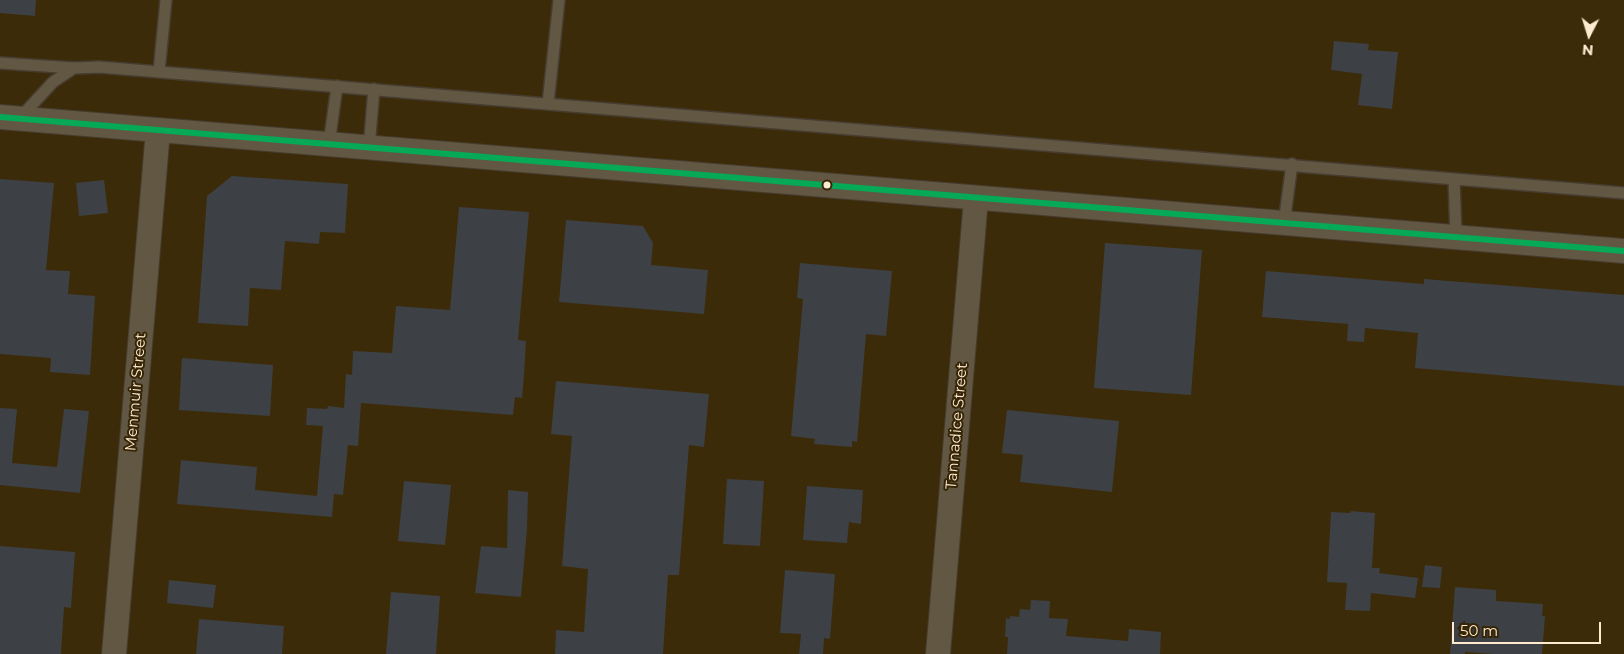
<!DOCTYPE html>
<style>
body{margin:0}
#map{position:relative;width:1624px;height:654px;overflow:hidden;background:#2b2211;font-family:Montserrat,sans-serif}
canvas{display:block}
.north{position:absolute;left:1564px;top:10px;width:50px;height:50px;-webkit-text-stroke:4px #362506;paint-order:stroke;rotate:185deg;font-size:14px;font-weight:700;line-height:20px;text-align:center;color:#feebcf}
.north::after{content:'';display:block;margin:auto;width:18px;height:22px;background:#feebcf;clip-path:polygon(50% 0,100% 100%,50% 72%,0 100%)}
.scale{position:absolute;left:1452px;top:622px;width:149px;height:22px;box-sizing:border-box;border:2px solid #feebcf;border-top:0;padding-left:6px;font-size:15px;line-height:18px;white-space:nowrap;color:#feebcf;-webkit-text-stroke:4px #362506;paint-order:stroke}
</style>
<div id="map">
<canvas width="1624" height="654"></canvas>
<div class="north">N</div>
<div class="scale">50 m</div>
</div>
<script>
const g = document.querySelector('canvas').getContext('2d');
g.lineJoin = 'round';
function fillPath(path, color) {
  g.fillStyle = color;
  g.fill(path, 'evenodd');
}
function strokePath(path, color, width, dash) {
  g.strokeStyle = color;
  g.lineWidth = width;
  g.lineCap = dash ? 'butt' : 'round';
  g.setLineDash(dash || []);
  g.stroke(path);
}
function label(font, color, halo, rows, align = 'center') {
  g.font = font + ' Montserrat,sans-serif';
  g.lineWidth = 4;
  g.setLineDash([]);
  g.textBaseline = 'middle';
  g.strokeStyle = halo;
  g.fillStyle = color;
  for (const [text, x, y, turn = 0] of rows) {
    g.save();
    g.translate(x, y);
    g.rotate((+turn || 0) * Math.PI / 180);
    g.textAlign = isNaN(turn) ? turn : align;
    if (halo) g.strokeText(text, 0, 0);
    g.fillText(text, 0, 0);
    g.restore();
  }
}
const built = new Path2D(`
 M0 0H1624V654H0Z`);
const building = new Path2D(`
 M0 0H36L35 16 0 13Z
 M1334 41 1369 44 1368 50 1398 52 1392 109 1358 105 1362 74 1331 70Z
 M232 176 348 184 345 233 320 232 319 244 285 241 281 290 250 288 248 326 198 323 207 196Z
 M0 179 54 183 46 270 70 271 68 294 95 296 90 375 50 372 51 358 0 354Z
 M104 180 108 213 79 216 76 183Z
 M459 207 529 212 518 340 526 341 524 375 522 398 515 397 513 415 361 403 358 446 348 445 343 495 334 494 332 517 177 504 181 460 257 467 255 490 317 496 323 426 306 425 307 408 327 409 328 406 344 408 346 374 352 375 353 351 392 353 396 306 450 310Z
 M566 220 643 226 653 243 651 265 708 270 704 314 559 302Z
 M1105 243 1202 250 1191 395 1094 388Z
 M800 263 892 271 886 336 866 334 857 442 852 441V447L814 444 815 439 791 436 803 299 797 298Z
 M1266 271 1424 284V279L1624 295V386L1415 368 1418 333 1365 328 1364 342 1347 341 1348 324 1262 317Z
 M182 358 273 365 270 416 179 410Z
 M556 381 709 394 704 447 689 445 679 575H668L663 654H555L556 630 584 632 588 569 562 566 572 436 551 434Z
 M0 408 17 409 12 463 57 467 64 409 89 411 80 493 0 485Z
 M1007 410 1119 421 1112 492 1020 482 1023 455 1002 453Z
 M727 479 764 481 760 546 723 544Z
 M404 481 451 485 445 545 398 541Z
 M807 486 863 490 861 524 849 522 847 543 803 540Z
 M508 490 528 492 527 529 521 597 475 593 481 546 507 548Z
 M1351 511 1375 513 1372 568H1380L1379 573 1418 578 1415 598 1371 593 1370 611 1345 610 1347 583 1327 582 1331 512 1350 513Z
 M0 546 75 552 71 608 64 607 61 654H0Z
 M1425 565 1442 567 1440 588 1422 587Z
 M785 570 835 574 830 639 824 638 823 654H799L801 634 780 633Z
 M169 580 216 585 213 608 167 603Z
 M1455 587 1496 590V601L1543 604 1542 616H1545L1542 654H1494L1465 652V654H1450Z
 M391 592 440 596 436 654H386Z
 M1031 600 1050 601 1049 618 1068 619 1066 636 1128 641 1129 629 1161 632 1160 654H1007L1008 637H1005L1006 618 1010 619V616L1019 617 1020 609 1030 610Z
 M199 619 284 626 282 654H196Z`);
const service = new Path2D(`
 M0 63 74 68 99 67 1624 193
 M159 72 166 0
 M548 104 559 0
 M19 119 53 82 74 68
 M329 144 337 86
 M369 148 374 89
 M1454 179 1456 237
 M1284 223 1292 164`);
const minor = new Path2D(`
 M0 117 1624 251
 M114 654 158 130
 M938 654 976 198`);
const bus1 = new Path2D(`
 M0 117 1624 251`);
const markers = [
 [827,185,4.5,"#feebcf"]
];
const streetNames = [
 ["Menmuir Street",136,392,-85],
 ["Tannadice Street",957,426,-85]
];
fillPath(built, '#3c2b08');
fillPath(building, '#3d4045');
strokePath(service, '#463d30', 14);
strokePath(minor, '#463d30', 26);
strokePath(service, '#625743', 11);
strokePath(minor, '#625743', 24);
strokePath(bus1, '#06aa56', 6);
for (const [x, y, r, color] of markers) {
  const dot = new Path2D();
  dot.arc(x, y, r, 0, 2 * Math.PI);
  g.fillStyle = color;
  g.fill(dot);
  strokePath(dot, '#362506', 2);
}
label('15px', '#feebcf', '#362506', streetNames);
</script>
